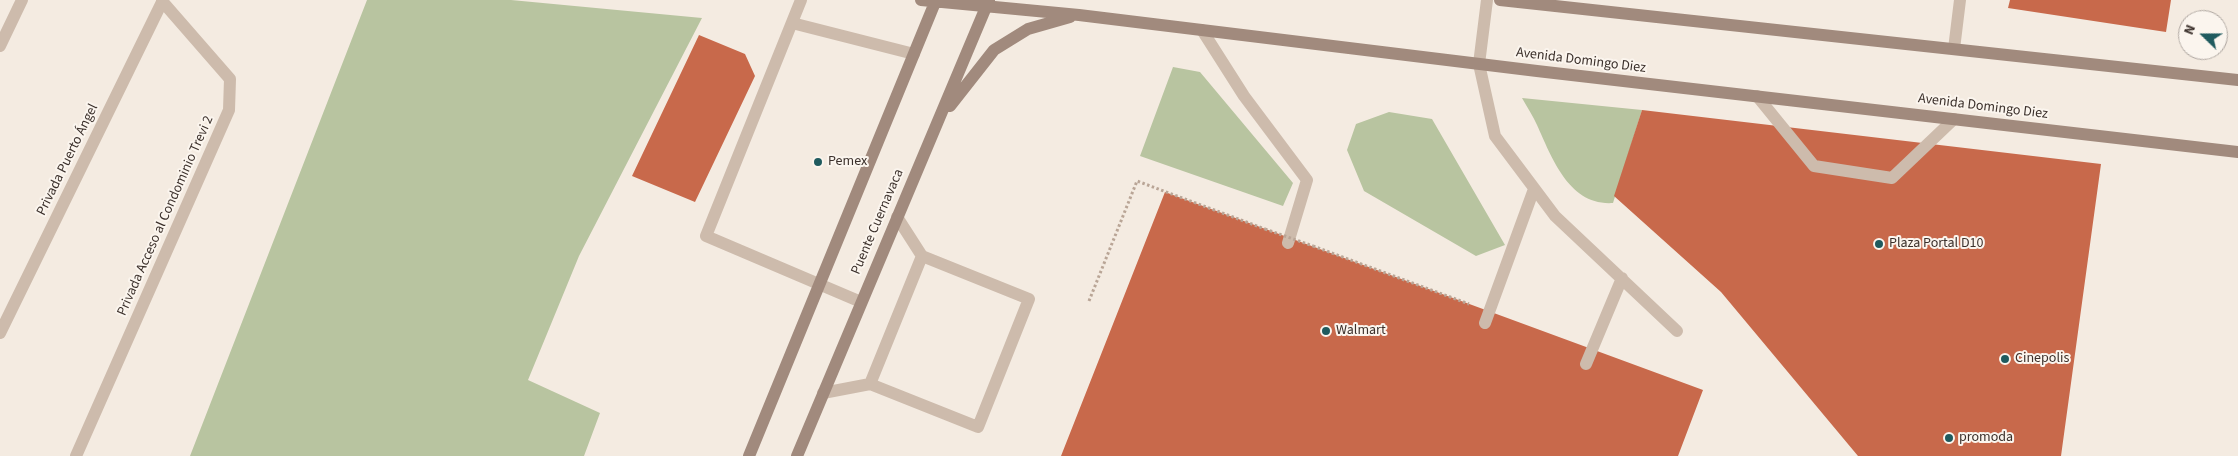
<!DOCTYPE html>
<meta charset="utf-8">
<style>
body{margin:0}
#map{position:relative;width:2238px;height:456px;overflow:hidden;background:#f4ebe1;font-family:"Source Sans 3",sans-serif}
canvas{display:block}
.north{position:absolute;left:2178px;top:10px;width:50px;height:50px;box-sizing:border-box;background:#fbf5ee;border:1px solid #aea6a0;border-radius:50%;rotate:292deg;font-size:14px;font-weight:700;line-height:20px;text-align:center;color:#3b302b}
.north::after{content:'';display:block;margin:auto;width:18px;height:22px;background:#1f5a5e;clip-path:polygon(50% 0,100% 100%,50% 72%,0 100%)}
</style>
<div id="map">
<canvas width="2238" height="456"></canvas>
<div class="north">N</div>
</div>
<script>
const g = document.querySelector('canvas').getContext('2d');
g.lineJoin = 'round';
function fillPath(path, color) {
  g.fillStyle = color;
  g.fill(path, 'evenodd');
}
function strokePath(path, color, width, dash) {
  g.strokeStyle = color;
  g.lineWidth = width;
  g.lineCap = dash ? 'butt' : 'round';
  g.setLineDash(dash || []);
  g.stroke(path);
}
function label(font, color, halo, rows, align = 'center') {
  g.font = font + ' "Source Sans 3",sans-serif';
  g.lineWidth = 4;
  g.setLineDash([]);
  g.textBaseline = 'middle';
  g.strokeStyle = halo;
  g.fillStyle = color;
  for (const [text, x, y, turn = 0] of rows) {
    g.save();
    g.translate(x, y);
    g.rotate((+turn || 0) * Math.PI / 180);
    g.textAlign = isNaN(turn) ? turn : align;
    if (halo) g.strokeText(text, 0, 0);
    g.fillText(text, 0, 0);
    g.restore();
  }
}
const green = new Path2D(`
 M367 0H511L702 18 579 256 528 380 600 413 584 456H190Z
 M1173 67 1200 72 1293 183 1283 206 1140 156Z
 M1522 98 1642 110 1613 203C1569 206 1552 158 1537 125 1533 116 1527 107 1522 98Z
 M1389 112 1432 119 1505 245 1476 256 1364 191 1347 150 1356 124Z`);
const building = new Path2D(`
 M2010 0H2171L2166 32 2008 8Z
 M699 35 745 54 755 76 695 202 632 176Z
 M1642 110 2101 164 2061 456H1858L1721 292 1614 196Z
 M1165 192 1703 390 1678 456H1061Z`);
const path = new Path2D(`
 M1313 246 1469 304
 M1089 301 1137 181 1265 229`);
const lane = new Path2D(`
 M801 0 706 236 861 302
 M1487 0 1479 64 1495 136 1555 216 1677 331
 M792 23 914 54
 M1202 30 1244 96 1307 180 1288 243
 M1954 49 1960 0
 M1757 96 1814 166 1892 178 1954 119
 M1485 323 1534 189
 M1586 364 1622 278
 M870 384 978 427 1029 299 922 256
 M823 393 870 384 922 256 897 217`);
const street = new Path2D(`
 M0 46 22 0
 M0 333 163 0
 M76 456 229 110 230 79 162 1`);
const secondary = new Path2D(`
 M921 0 1079 15 1537 71 2238 152
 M1500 0 2238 80
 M950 106 994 50 1028 29 1070 17
 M749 456 936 0
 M797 456 989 0`);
const pathBridge = new Path2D(`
 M1265 229 1313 246`);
const markers = [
 [818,162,5,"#1f5a5e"],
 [1879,244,5,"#1f5a5e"],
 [1326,331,5,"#1f5a5e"],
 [2005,359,5,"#1f5a5e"],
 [1949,438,5,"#1f5a5e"]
];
const streetNames = [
 ["Avenida Domingo Diez",1581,61,7],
 ["Avenida Domingo Diez",1983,107,7],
 ["Privada Puerto Ángel",68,160,-64],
 ["Privada Acceso al Condominio Trevi 2",166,216,-66],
 ["Puente Cuernavaca",878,222,-67]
];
const poiNames = [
 ["Pemex",828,162],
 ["Plaza Portal D10",1889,244],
 ["Walmart",1336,331],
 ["Cinepolis",2015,359],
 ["promoda",1959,438]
];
fillPath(green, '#b8c4a0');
fillPath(building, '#c8694b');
strokePath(path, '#b9a596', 3, [2.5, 2.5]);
strokePath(lane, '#cdbbac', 12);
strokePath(street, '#cdbbac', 12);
strokePath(secondary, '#a18a7d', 12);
strokePath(pathBridge, '#b9a596', 3, [2.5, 2.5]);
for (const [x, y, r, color] of markers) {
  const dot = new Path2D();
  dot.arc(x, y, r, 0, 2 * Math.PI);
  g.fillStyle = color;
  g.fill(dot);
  strokePath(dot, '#fbf5ee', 2);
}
label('14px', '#3b302b', '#fbf5ee', streetNames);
label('14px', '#3b302b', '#fbf5ee', poiNames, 'left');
</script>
